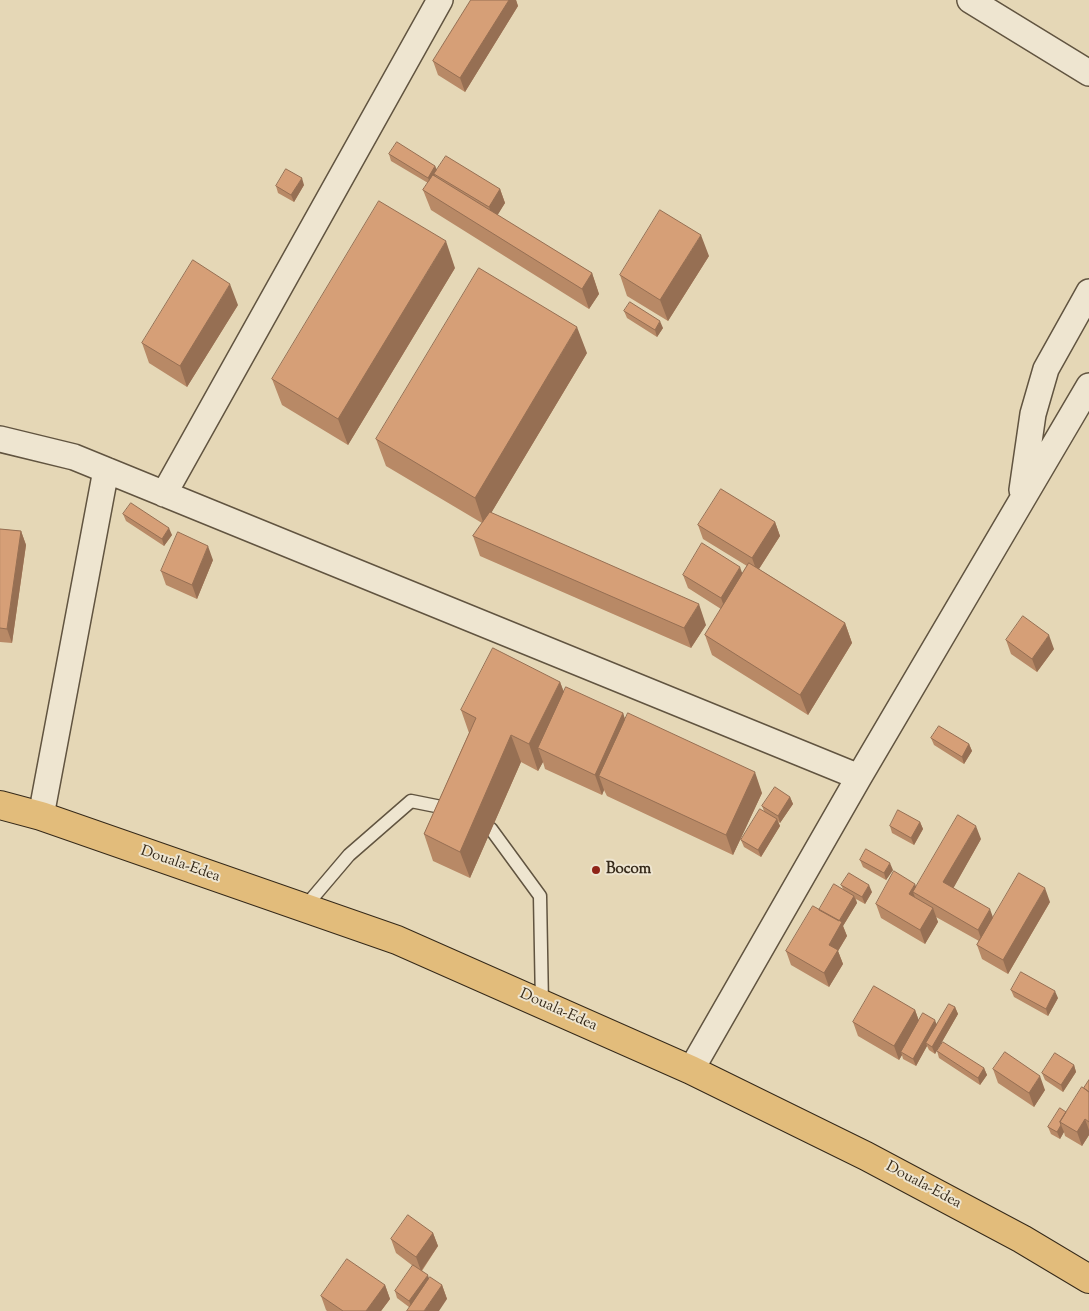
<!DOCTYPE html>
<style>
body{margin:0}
canvas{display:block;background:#e5d7b6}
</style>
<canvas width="1089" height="1311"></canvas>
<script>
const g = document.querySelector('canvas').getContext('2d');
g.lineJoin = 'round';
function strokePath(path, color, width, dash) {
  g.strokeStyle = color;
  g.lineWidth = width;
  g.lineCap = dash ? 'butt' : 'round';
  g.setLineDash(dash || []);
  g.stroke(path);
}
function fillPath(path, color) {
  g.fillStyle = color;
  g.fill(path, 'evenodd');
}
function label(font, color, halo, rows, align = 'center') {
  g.font = font + ' "Sorts Mill Goudy",serif';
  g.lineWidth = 4;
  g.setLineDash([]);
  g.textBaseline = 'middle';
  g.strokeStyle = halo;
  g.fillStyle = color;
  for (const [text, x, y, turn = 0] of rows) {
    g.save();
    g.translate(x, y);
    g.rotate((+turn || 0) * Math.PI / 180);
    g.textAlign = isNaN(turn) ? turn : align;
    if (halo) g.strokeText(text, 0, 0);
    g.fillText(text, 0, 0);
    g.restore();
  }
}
const service = new Path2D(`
 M491 829 540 896 542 1005
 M304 908 349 855 411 801 451 809`);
const minor = new Path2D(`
 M970 0 1089 73
 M0 439 74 457 859 777
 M1022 490 1033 414 1046 369 1089 292
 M164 494 440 0
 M41 816 106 470
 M691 1070 859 777 1089 386`);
const trunk = new Path2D(`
 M0 805 41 816 397 940 691 1070 866 1156 1022 1239 1089 1279`);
const wall = new Path2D(`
 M471 0H516L518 6 465 92 438 75 433 61Z
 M389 154 435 166 437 170 500 189 505 203 497 215 592 273 599 294 589 309 431 210 423 190 428 183 391 161Z
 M304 185 294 202 278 193 276 186Z
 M709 256 668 321 627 296 620 275Z
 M455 268 348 445 282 405 272 379Z
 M238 305 187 387 149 363 142 343Z
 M624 311 663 328 657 337 627 318Z
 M587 353 491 513 706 625 691 648 480 556 473 536 482 523 386 466 376 439Z
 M123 514 172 535 164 546 126 521Z
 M775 522 780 536 759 569 845 623 852 643 808 715 712 655 705 635 721 609 688 588 683 575 742 574 747 566 703 539 698 525Z
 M0 529 21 531 26 545 12 643 0 642Z
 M213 560 197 599 166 585 161 571Z
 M1006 640 1054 649 1037 672 1011 654Z
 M560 682 564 692 623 713 625 720 762 793 733 855 607 796 604 790 602 795 545 769 543 762 538 771 521 762 470 878 433 861 424 834 469 733 461 710Z
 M931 738 969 744 972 751 964 764 934 745Z
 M790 797 793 804 780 823 778 821 780 826 761 857 744 847 741 840 764 811 762 806Z
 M920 822 923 829 914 845 892 833 890 826Z
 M981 839 953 888 993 918 1050 902 1008 974 982 959 977 945 979 941 936 917 938 922 925 944 881 918 876 904 916 887Z
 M860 860 893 870 886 880 863 867Z
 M841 885 872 892 865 904 856 899 857 903 843 926 847 936 838 951 843 964 829 987 791 965 786 951 819 910 843 889Z
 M1011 990 1058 998 1048 1016 1014 997Z
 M955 1007 958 1014 935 1054 929 1050 927 1046 916 1066 903 1059 902 1055 899 1060 858 1036 853 1022 915 1010 919 1021 937 1024Z
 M937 1051 984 1068 987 1075 980 1085 939 1058Z
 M1074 1065 1076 1072 1063 1092 1045 1080 1042 1073Z
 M993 1069 1045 1090 1034 1107 998 1083Z
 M1089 1081V1135L1082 1146 1065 1136 1064 1132 1060 1139 1051 1134 1048 1127 1066 1112Z
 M433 1233 438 1246 422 1271 429 1279 442 1285 447 1299 409 1307 397 1298 395 1291 413 1266 396 1253 391 1239Z
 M385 1285 390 1299 381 1311H327L326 1310 321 1296Z`);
const shadedWall = new Path2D(`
 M509 0H516L518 6 465 92 460 78Z
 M435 166 438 173 434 174 436 177 431 185 428 178Z
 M302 178 304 185 294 202 291 195Z
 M500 189 505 203 494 221 489 207Z
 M701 235 709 256 668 321 660 300Z
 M446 241 455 268 348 445 338 419Z
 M592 273 599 294 589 309 582 289Z
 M230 284 238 305 187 387 180 366Z
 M660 321 663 328 657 337 655 330Z
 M577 327 587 353 484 525 475 498Z
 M775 522 780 536 757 572 752 558Z
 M169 528 172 535 164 546 162 539Z
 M21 531 26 545 12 643 7 629Z
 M208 546 213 560 197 599 192 585Z
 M740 567 745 581 726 612 721 598Z
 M699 604 706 625 691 648 684 628Z
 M845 623 852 643 808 715 800 695Z
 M1049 635 1054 649 1037 672 1032 659Z
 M560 682 570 709 538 748 543 762 538 771 529 744Z
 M623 713 630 734 599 776 604 790 602 795 595 775Z
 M511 735 521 762 470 878 460 852Z
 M969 744 972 751 964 764 962 757Z
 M755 772 762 793 733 855 726 835Z
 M790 797 793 804 780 823 778 816Z
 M777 819 780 826 761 857 758 850Z
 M920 822 923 829 914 845 911 838Z
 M976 826 981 839 949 896 943 882Z
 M890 863 893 870 886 880 884 873Z
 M915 884 920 896 913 892 917 903 909 894Z
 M869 885 872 892 865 904 862 897Z
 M1045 888 1050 902 1008 974 1003 960Z
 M854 896 857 903 843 926 847 936 838 951 843 964 829 987 824 973 829 945 839 921Z
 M933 908 938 922 925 944 920 930Z
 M990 909 995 923 983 944 978 930Z
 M1055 991 1058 998 1048 1016 1046 1009Z
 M955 1007 958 1014 935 1054 932 1047Z
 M915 1010 920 1024 901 1052 902 1055 899 1060 894 1046Z
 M935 1020 938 1028 926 1043 927 1046 916 1066 913 1059Z
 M1074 1065 1076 1072 1063 1092 1061 1085Z
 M984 1068 987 1075 980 1085 978 1078Z
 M1040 1076 1045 1090 1034 1107 1029 1093Z
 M1085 1119 1089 1130V1135L1082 1146 1077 1132Z
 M1061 1125 1064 1132 1060 1139 1057 1132Z
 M433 1233 438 1246 421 1271 416 1257Z
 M428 1275 430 1282 412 1308 409 1301Z
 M385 1285 390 1299 381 1311H366Z
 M442 1285 447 1299 439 1311H424Z`);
const building = new Path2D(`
 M471 0H509L460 78 433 61Z
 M397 142 435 166 428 178 389 154Z
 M446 156 500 189 489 207 434 174Z
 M286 169 302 178 291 195 276 186Z
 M433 175 592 273 582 289 423 190Z
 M379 201 446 241 338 419 272 379Z
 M660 210 701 235 660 300 620 275Z
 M193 260 230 284 180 366 142 343Z
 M479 268 577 327 475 498 376 439Z
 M630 302 660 321 655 330 624 311Z
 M721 489 775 522 752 558 698 525Z
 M131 503 169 528 162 539 123 514Z
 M490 512 699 604 684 628 473 536Z
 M0 529 21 531 7 629 0 628Z
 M178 532 208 546 192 585 161 571Z
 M702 543 740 567 721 598 683 575Z
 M749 563 845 623 800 695 705 635Z
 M1023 616 1049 635 1032 659 1006 640Z
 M493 648 560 682 529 744 511 735 460 852 424 834 476 718 461 710Z
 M566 687 623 713 595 775 538 748Z
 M628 713 755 772 726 835 599 776Z
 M939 726 969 744 962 757 931 738Z
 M775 787 790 797 778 816 762 806Z
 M760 809 777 819 758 850 741 840Z
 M898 810 920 822 911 838 890 826Z
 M958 815 976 826 943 882 990 909 978 930 913 892Z
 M866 849 890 863 884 873 860 860Z
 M894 871 915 884 909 894 933 908 920 930 876 904Z
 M849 873 869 885 862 897 841 885Z
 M1019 873 1045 888 1003 960 977 945Z
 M834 884 854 896 839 921 819 910Z
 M813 906 842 922 829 945 838 950 824 973 786 951Z
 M1021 972 1055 991 1046 1009 1011 990Z
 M874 986 915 1010 894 1046 853 1022Z
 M949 1004 955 1007 932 1047 926 1043Z
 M923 1013 935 1020 913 1059 901 1052Z
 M943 1042 984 1068 978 1078 937 1051Z
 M1005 1052 1040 1076 1029 1093 993 1069Z
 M1055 1053 1074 1065 1061 1085 1042 1073Z
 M1089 1080V1092L1084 1088Z
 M1082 1087 1089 1092V1122L1085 1119 1077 1132 1060 1122Z
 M1060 1108 1066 1112 1060 1122 1061 1125 1057 1132 1048 1127Z
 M408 1215 433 1233 416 1257 391 1239Z
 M347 1259 385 1285 366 1311H343L321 1296Z
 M413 1265 428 1275 409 1301 395 1291Z
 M430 1277 442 1285 424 1311H407Z`);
const markers = [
 [596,870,5,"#8f2418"]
];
const streetNames = [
 ["Douala-Edea",180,865,19],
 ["Douala-Edea",558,1011,24],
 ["Douala-Edea",923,1186,28]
];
const poiNames = [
 ["Bocom",606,870]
];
strokePath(service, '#615440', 15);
strokePath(minor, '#615440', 28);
strokePath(trunk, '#352919', 30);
strokePath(service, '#eee5d0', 12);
strokePath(minor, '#eee5d0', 25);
strokePath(trunk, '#e2bc7b', 28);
fillPath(wall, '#b88966');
fillPath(shadedWall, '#966f53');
fillPath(building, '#d69f77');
strokePath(building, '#966f53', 1);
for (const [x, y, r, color] of markers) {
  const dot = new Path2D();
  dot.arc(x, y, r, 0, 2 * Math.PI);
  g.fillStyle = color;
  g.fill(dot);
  strokePath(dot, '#eee5d0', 2);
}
label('15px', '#352919', '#eee5d0', streetNames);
label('bold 15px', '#352919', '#eee5d0', poiNames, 'left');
</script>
